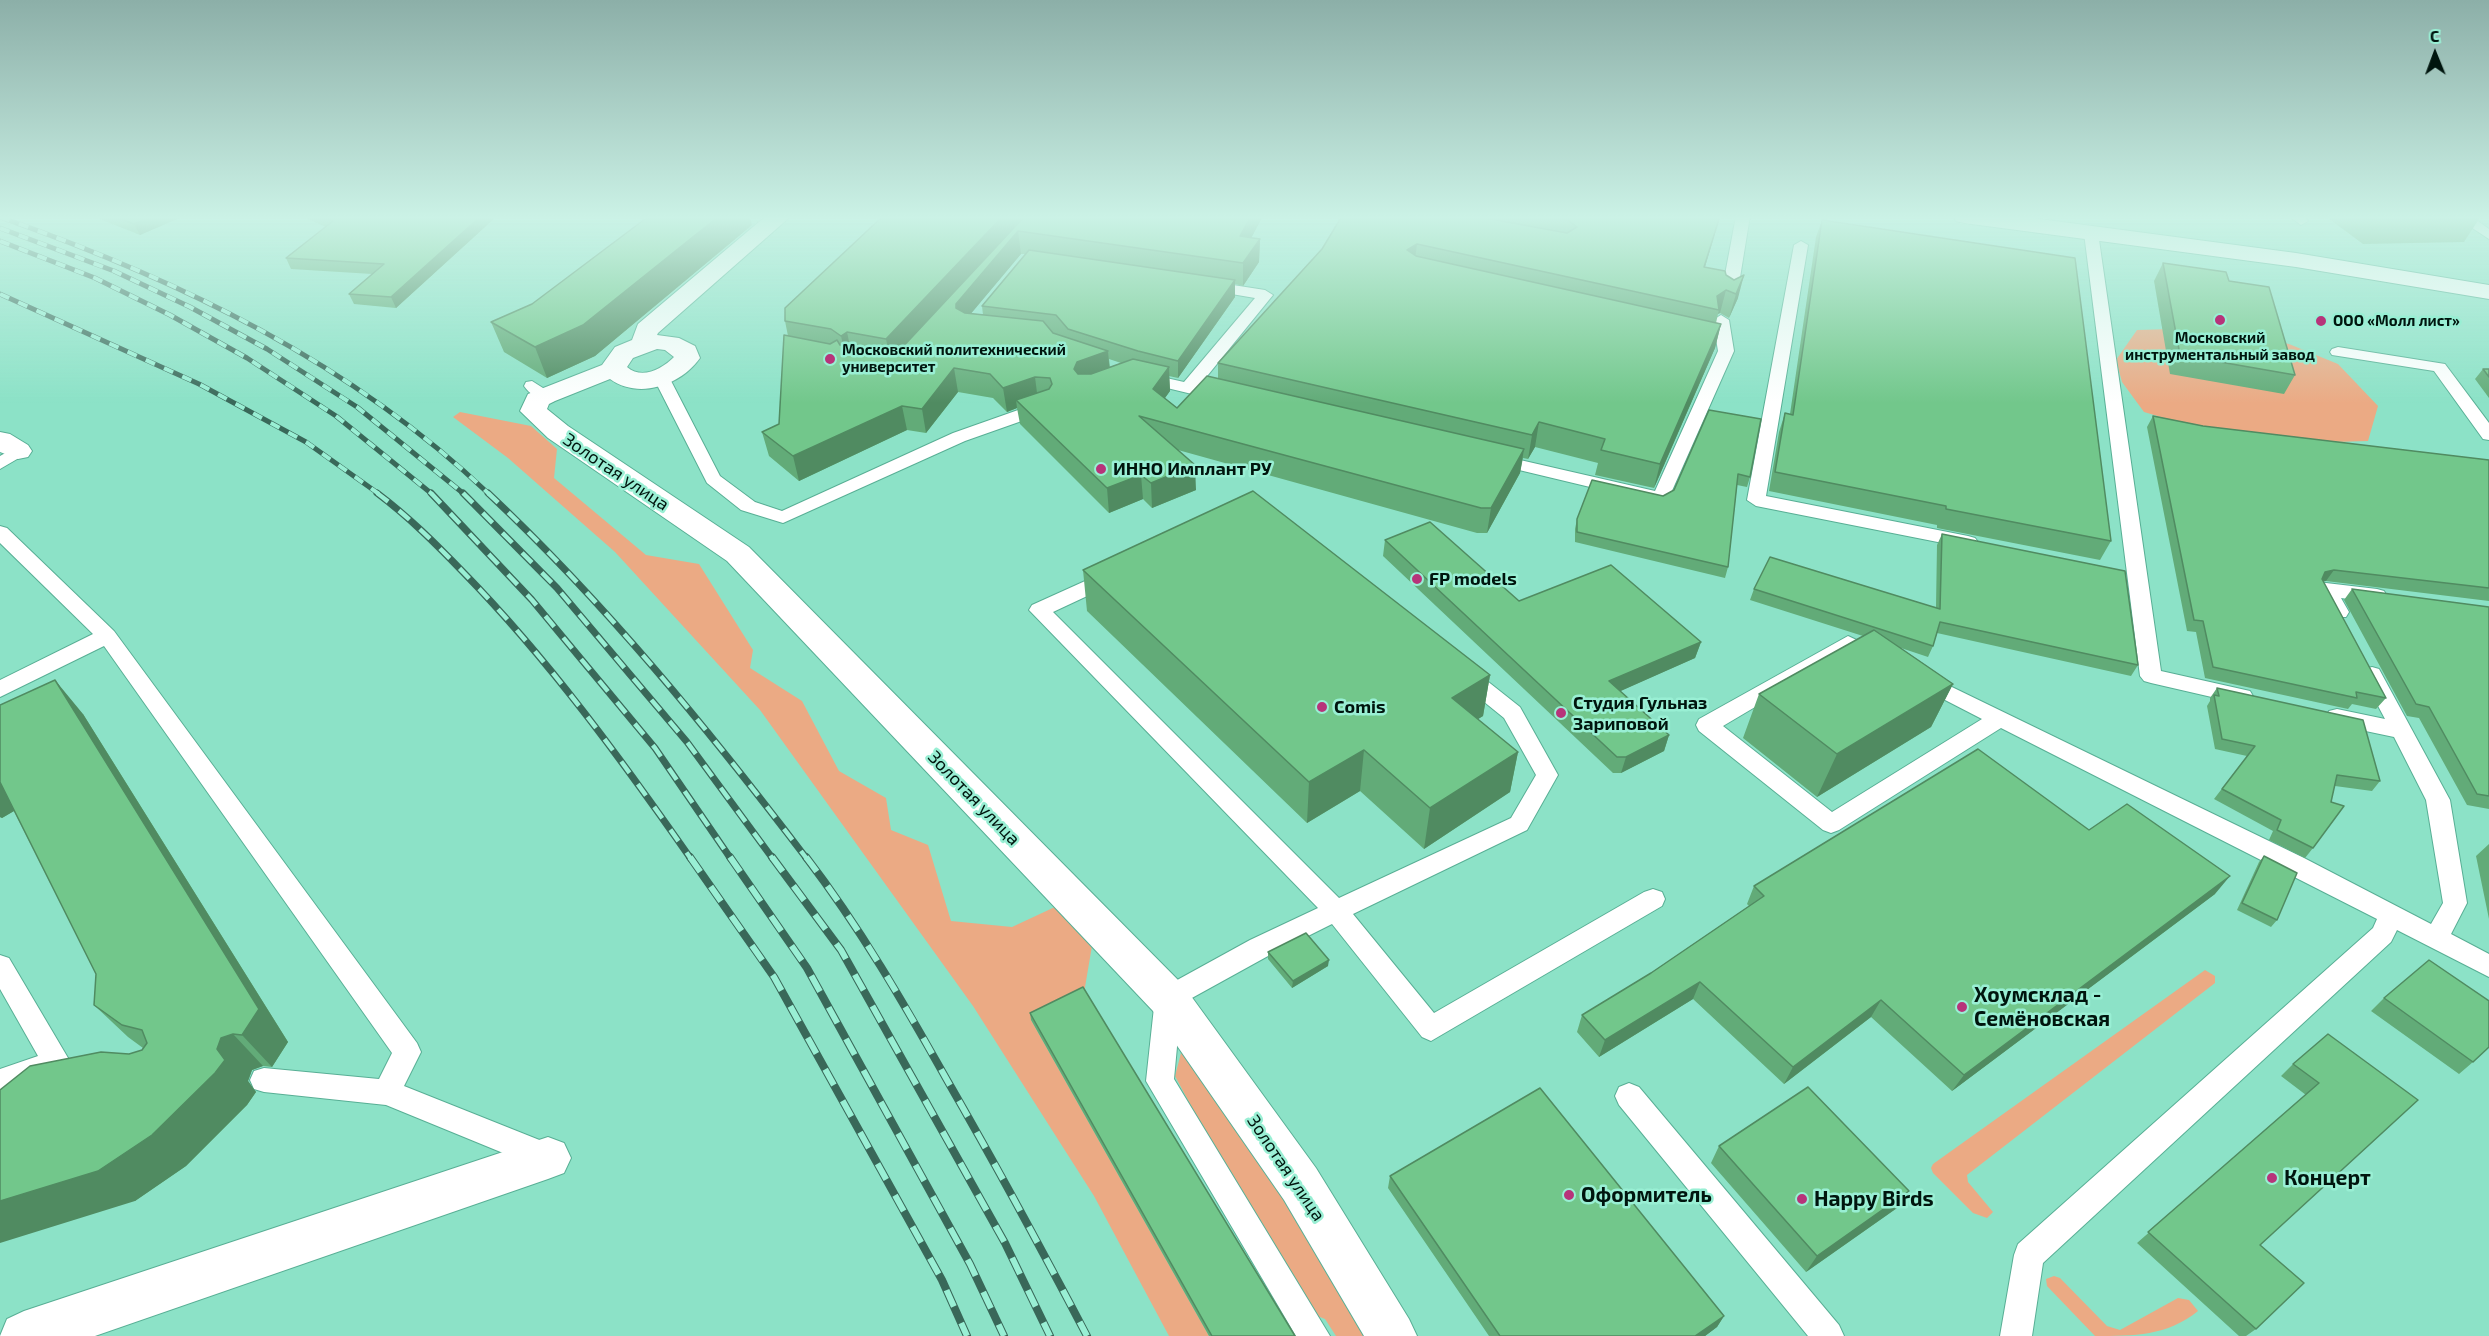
<!DOCTYPE html>
<meta charset="utf-8">
<style>
body{margin:0}
#map{position:relative;width:2489px;height:1336px;overflow:hidden;background:#8ce2c7;font-family:"Exo 2",sans-serif}
canvas{display:block}
.north{position:absolute;left:2405px;top:24px;width:60px;height:60px;-webkit-text-stroke:4px #99efd4;paint-order:stroke;rotate:359deg;font-size:16px;font-weight:700;line-height:24px;text-align:center;color:#00150e}
.north::after{content:'';display:block;margin:auto;width:21px;height:27px;background:#00150e;clip-path:polygon(50% 0,100% 100%,50% 72%,0 100%)}
</style>
<div id="map">
<canvas width="2489" height="1336"></canvas>
<div class="north">С</div>
</div>
<script>
const g = document.querySelector('canvas').getContext('2d');
g.lineJoin = 'round';
function fillPath(path, color) {
  g.fillStyle = color;
  g.fill(path, 'evenodd');
}
function strokePath(path, color, width, dash) {
  g.strokeStyle = color;
  g.lineWidth = width;
  g.lineCap = dash ? 'butt' : 'round';
  g.setLineDash(dash || []);
  g.stroke(path);
}
function label(font, color, halo, rows, align = 'center') {
  g.font = font + ' "Exo 2",sans-serif';
  g.lineWidth = 5;
  g.setLineDash([]);
  g.textBaseline = 'middle';
  g.strokeStyle = halo;
  g.fillStyle = color;
  for (const [text, x, y, turn = 0] of rows) {
    g.save();
    g.translate(x, y);
    g.rotate((+turn || 0) * Math.PI / 180);
    g.textAlign = isNaN(turn) ? turn : align;
    if (halo) g.strokeText(text, 0, 0);
    g.fillText(text, 0, 0);
    g.restore();
  }
}
const green = new Path2D(`
 M2206 328 2289 344 2338 364 2378 406 2368 441 2299 443 2212 432 2144 412 2122 382 2116 360 2137 330Z
 M460 412 531 426 557 449 554 478 646 555 699 564 753 650 750 668 802 701 839 771 886 798 891 830 928 845 951 921 1012 927 1057 906 1093 940 1084 993 1031 1020 1209 1336H1169L1094 1196 973 1006 760 710 615 552 508 458 453 417Z
 M2205 970 2215 976V983L1967 1175 1968 1182 1993 1212 1987 1218 1973 1213 1933 1173 1931 1168 1933 1164Z
 M1185 1038 1372 1336H1336L1325 1319 1300 1309 1175 1076Z
 M2054 1276 2060 1278 2107 1326 2120 1330 2178 1298 2189 1300 2198 1311C2167 1336 2134 1336 2095 1336L2047 1286 2046 1279Z`);
const service = new Path2D(`
 M1736 216H1750L1737 296 1729 301 1721 296Z
 M2289 216H2304L2308 221 2301 225Z
 M2454 216H2471L2489 229V239Z
 M2091 229 2098 233 2161 671 2250 691 2253 696 2250 701 2242 704 2151 683 2144 681 2140 676 2084 233Z
 M1801 241 1808 245 1766 496 1968 536 1975 538 1978 542 1975 546 1968 548 1756 506 1747 500 1794 245Z
 M1207 281 1265 290 1273 295 1199 386 1227 392 1229 396 1221 401 1138 381 1136 378 1138 375 1144 373 1184 382 1255 298 1202 289 1199 286Z
 M1721 315 1729 320 1734 351 1667 502 1661 504 1494 464 1485 459 1494 454 1655 491 1718 351 1713 320Z
 M2338 347 2445 364 2489 423V440L2483 439 2434 371 2332 355 2330 352 2332 349Z
 M661 372 669 377 720 476 755 502 782 511 953 433 1038 403H1050L1052 407 1050 411 965 441 783 523 741 510 707 483 653 377Z
 M532 381 554 395 552 399C541 401 530 395 524 386L526 382Z
 M18 446 24 447 27 451 24 455 0 469V456Z
 M1258 503 1265 505 1520 707 1558 775 1527 830 1353 914 1434 1013 1644 892 1653 889 1662 892 1665 899 1662 906 1431 1041 1422 1037 1332 924 1268 956 1181 1004 1174 1079 1330 1336H1296L1146 1081 1155 998 1159 990 1250 940 1318 908 1029 610 1032 605ZM1256 517 1504 718 1536 775 1511 818 1339 898 1053 612Z
 M0 526 7 528 114 631 417 1043 421 1052 404 1086 557 1147 561 1157 557 1167 547 1171 386 1105 264 1092 254 1089 250 1080 254 1071 264 1068 379 1079 392 1053 104 646 0 697V680L93 634 0 543Z
 M2326 583 2377 589 2384 591 2387 596 2384 601 2377 603 2341 598 2349 612 2346 617H2332L2316 589 2319 584Z
 M1848 636 1880 651 1883 656 1880 661 1873 663 1848 652 1723 726 1832 812 1982 719 1916 685 1912 680 1916 675 1923 673 2304 858 2431 924 2443 903 2426 800 2394 737 2337 725 2329 723 2326 717 2329 711 2337 709 2385 719 2361 674 2365 669 2372 667 2379 669 2450 800 2467 903 2451 934 2489 954V977L2397 930 2391 942 2043 1263 2032 1336H2000L2014 1255 2018 1244 2373 928 2377 919 2001 728 1839 830 1831 833 1823 830 1699 731 1696 725 1699 719Z
 M0 955 9 958 71 1063 67 1072 0 1093V1069L38 1056 0 989Z
 M1629 1083 1639 1087 1839 1325 1844 1336H1808L1619 1105 1615 1096 1619 1087Z`);
const minor = new Path2D(`
 M766 216H791L658 333 657 335 679 338 695 346 700 358C681 385 639 400 610 379L555 401 549 404 547 409 568 426 749 547 1183 985 1316 1168 1409 1319 1417 1336H1364L1284 1200 1153 1011 727 561 548 438 520 411 528 394 602 365 615 347 632 340 638 324ZM657 349 665 350 674 357C662 369 642 380 627 367L633 358Z
 M0 432 10 434 28 445 32 451 28 457 18 459 0 452Z
 M548 1137 564 1143 571 1158 564 1173 548 1179 95 1336H0L7 1319 24 1311Z`);
const secondary = new Path2D(`
 M1953 216H2017L2296 253 2489 285V299L2296 267 1964 223 1956 221Z`);
const railFar2 = new Path2D(`
 M0 217C180 280 350 362 489 494
 M0 228 114 271 190 307 267 349 357 407 464 494
 M0 241 95 278 170 315 247 358 336 416 432 494
 M0 294 199 384 306 442 379 494`);
const railFar1 = new Path2D(`
 M377 493C409 517 436 544 464 573 549 660 621 759 691 859
 M431 493 532 600 655 748 731 859
 M463 493 557 588 687 742 773 859
 M488 493C606 604 709 730 807 859`);
const rail = new Path2D(`
 M690 857 774 977 942 1280 967 1336
 M730 857 807 968 970 1264 1004 1336
 M772 857 841 950 1005 1243 1050 1336
 M806 857C861 929 903 1002 947 1080 996 1165 1042 1250 1087 1336`);
const wall = new Path2D(`
 M92 216H184L140 235Z
 M301 216H497L396 308 354 304 349 294 372 274 291 269 286 258 326 227Z
 M883 216H1263L1251 238 1260 239 1259 262 1243 286 1235 284V297L1178 378 1169 376 1170 391 1165 398 1177 408 1218 378V363L1322 249 1342 216H1720L1705 267 1726 275 1738 298 1729 318 1720 313 1718 314 1716 323 1721 324 1715 348 1654 488 1595 475 1598 463 1535 447 1528 459 1523 458 1520 473 1487 533H1477L1178 450 1196 490 1152 508 1143 499 1109 513 1020 424 1017 408 1007 412 993 398 958 392 926 433 907 430 799 481 769 456 762 432 779 424 788 336 785 321ZM1021 254H1025L982 306 983 315 971 313ZM1109 359 1121 363 1110 367Z
 M2325 216H2481L2464 242 2363 244Z
 M1822 220 2111 541 2100 560 1937 528V525L1769 491 1779 432 1785 413 1790 414 1816 237Z
 M752 225 595 356 547 378 504 352 491 322 532 304Z
 M2163 263 2229 281 2295 375 2284 394 2170 374 2154 281Z
 M2483 369H2489V398L2475 379Z
 M1709 410 1750 477 1747 487 1737 485 1728 567 1725 578 1575 542V529L1577 519 1663 496 1674 490Z
 M2153 416 2203 426 2489 460V601L2326 581H2323L2386 698 2376 709 2352 704 2348 709 2205 678 2196 632 2187 631 2147 427Z
 M1942 534 2138 665 2131 676 1937 633 1933 646 1928 657 1901 648 1953 684 1931 727 1817 797 1743 738 1759 694 1863 636 1750 600 1754 589 1936 607 1937 545Z
 M1385 540 1519 601 1701 642 1695 658 1620 691 1669 735 1664 751 1621 773H1613L1383 556Z
 M1083 570 1490 675 1483 716 1478 719 1518 752 1510 792 1424 849 1360 791 1307 823 1087 611Z
 M2352 589 2489 607V809L2467 805 2419 718 2407 716 2344 600Z
 M2217 688 2380 781 2372 791 2335 786 2313 848 2305 858 2269 840 2273 831 2214 799 2247 756 2215 749 2207 706 2210 701V698Z
 M0 705 83 714 288 1042 272 1067 263 1066 252 1070 248 1081 256 1092 247 1105 186 1166 135 1201 129 1054 142 1050 143 1048 128 1037 94 1005 96 974 14 811 2 818 0 817Z
 M2089 830 2215 894 1952 1091 1871 1017 1784 1084 1693 999 1599 1057 1577 1032 1582 1015 1651 973 1749 906 1747 904 1754 886Z
 M2489 844V919L2476 856Z
 M2264 856 2277 920 2271 927 2237 910 2259 862Z
 M1268 952 1328 966 1292 988 1268 959Z
 M2384 998 2473 1062 2459 1074 2371 1011Z
 M1030 1013 1295 1336H1209L1031 1020Z
 M2293 1064 2418 1100 2260 1245 2256 1329 2246 1336H2239L2137 1243 2306 1095 2281 1076Z
 M1719 1146 1897 1208 1806 1272 1711 1163Z
 M1390 1176 1724 1316 1717 1327 1705 1336H1489L1388 1188Z`);
const shadedWall = new Path2D(`
 M153 216H184L140 235 134 224Z
 M481 216H497L396 308 391 297Z
 M719 216H750L752 225 595 356 547 378 535 347Z
 M1003 216H1027L891 363 886 339Z
 M1251 216H1263L1240 259V236Z
 M1720 216 1698 290 1704 267Z
 M1018 231 1021 254 959 328 956 304Z
 M1260 239 1259 262 1243 286V263Z
 M1417 244 1414 267 1407 250Z
 M1744 275 1738 298 1729 318 1736 294Z
 M1235 280V297L1178 378V361Z
 M1726 290 1720 313 1718 314 1719 310 1717 296Z
 M1721 324 1715 348 1654 488 1660 464Z
 M847 332 852 356 846 359 841 336Z
 M1108 351 1110 375 1076 393 1074 369 1077 362Z
 M1169 367 1170 391 1154 413 1153 389Z
 M954 368 958 392 926 433 922 409Z
 M1035 377 1038 401 1016 400 1017 408 1007 412 1003 388Z
 M902 406 907 430 799 481 793 456Z
 M1539 422 1535 447 1528 459 1532 435Z
 M1524 449 1520 473 1487 533 1491 508Z
 M1195 465 1196 490 1152 508 1151 483Z
 M1141 475 1143 499 1109 513 1107 488Z
 M2334 570 2326 581 2317 583 2325 572Z
 M1701 642 1695 658 1605 698 1609 681Z
 M1490 675 1483 716 1446 739 1452 698Z
 M55 680 83 714 288 1042 272 1067 242 1035Z
 M1953 684 1931 727 1817 797 1837 754Z
 M1669 735 1664 751 1621 773 1626 757Z
 M1364 750 1360 791 1307 823 1309 782Z
 M1518 752 1510 792 1424 849 1430 808Z
 M0 776 26 804 2 818 0 817Z
 M2230 876 2215 894 1952 1091 1964 1075Z
 M1329 960 1328 966 1292 988 1293 981Z
 M1700 982 1693 999 1599 1057 1605 1040Z
 M1881 1000 1871 1017 1784 1084 1793 1067Z
 M233 1034 263 1066 252 1070 248 1081 256 1092 247 1105 186 1166 135 1201 0 1243V1201L217 1049 221 1038Z
 M1909 1191 1897 1208 1806 1272 1817 1256Z
 M1724 1316 1717 1327 1705 1336H1695Z`);
const building = new Path2D(`
 M113 216H153L134 224Z
 M321 216H481L391 297 349 294 384 264 286 258 333 221Z
 M649 216H719L583 325 535 347 491 322 532 304Z
 M883 216H1003L886 339 847 332 841 336 831 329 785 321V308Z
 M1025 216H1251L1240 236 1260 239 1243 263 1018 231 956 304V308L965 313 1043 321 1053 333 1108 351 1077 362 1074 369 1078 374H1091L1133 359 1169 367 1153 389 1177 408 1207 376 1524 449 1491 508H1481L1139 416 1195 465 1151 483 1141 475 1107 488 1016 400 1049 389 1052 384 1050 378 1035 377 1003 388 990 374 954 368 922 409 902 406 793 456 762 432 779 424 784 335 830 344 837 340 840 345 891 354 898 352Z
 M1342 216H1474L1567 233 1577 227 1568 220 1545 216H1720L1704 267 1725 271 1726 275 1734 280 1744 275 1736 294 1726 290 1717 296 1719 310 1417 244 1407 250 1416 256 1721 324 1660 464 1601 450 1605 439 1539 422 1532 435 1218 363 1322 249Z
 M1822 220 2075 258 2111 541 1946 509V506L1775 472 1785 413 1793 415Z
 M1029 250 1235 280 1178 361 1138 351 1068 329 1056 315 982 306Z
 M2163 263 2226 272 2229 281 2269 287 2295 375 2180 355Z
 M2483 369H2489V377Z
 M1709 410 1761 419 1750 477 1738 474 1728 567 1577 532V519L1592 480 1663 496 1674 490Z
 M2153 416 2203 426 2489 460V588L2334 570 2325 572 2322 579 2386 698 2356 692 2357 698 2213 667 2203 621 2194 620Z
 M1253 491 1490 675 1452 698 1518 752 1430 808 1364 750 1309 782 1083 570Z
 M1430 522 1519 601 1611 565 1701 642 1609 681 1669 735 1626 757H1617L1385 540Z
 M1942 534 2125 571 2138 665 1940 622 1933 646 1754 589 1770 557 1940 609Z
 M2352 589 2489 607V796L2477 794 2429 707 2416 704Z
 M1874 630 1953 684 1837 754 1759 694Z
 M55 680 259 1009 242 1035 233 1034 221 1038 217 1049 225 1060 215 1073 152 1135 98 1171 0 1201V1090L30 1066 101 1052 129 1054 142 1050 147 1043 142 1030 122 1025 94 1005 96 974 0 782V705Z
 M2217 688 2363 720 2380 781 2337 775 2331 802 2344 806 2313 848 2277 830 2281 820 2222 789 2255 746 2222 739 2214 695 2219 696Z
 M1978 749 2089 830 2127 804 2230 876 1964 1075 1881 1000 1793 1067 1700 982 1605 1040 1582 1015 1651 973 1764 896 1754 886Z
 M2264 856 2297 873 2277 920 2242 903Z
 M1306 933 1329 960 1293 981 1268 952Z
 M2429 960 2489 1001V1047L2473 1062 2384 998Z
 M1083 987 1295 1336H1212L1030 1013Z
 M2328 1034 2418 1100 2260 1245 2304 1283 2256 1329 2148 1232 2319 1083 2293 1064Z
 M1808 1087 1909 1191 1817 1256 1719 1146Z
 M1540 1088 1724 1316 1695 1336H1500L1390 1176Z`);
const markers = [
 [2220,320,6,"#b7347a"],
 [2321,321,6,"#b7347a"],
 [830,359,6,"#b7347a"],
 [1101,469,6,"#b7347a"],
 [1417,579,6,"#b7347a"],
 [1322,707,6,"#b7347a"],
 [1561,713,6,"#b7347a"],
 [1962,1007,6,"#b7347a"],
 [2272,1178,6,"#b7347a"],
 [1569,1195,6,"#b7347a"],
 [1802,1199,6,"#b7347a"]
];
const farPoinames = [
 ["ООО «Молл лист»",2333,321],
 ["Московский",2220,338,"center"],
 ["инструментальный завод",2220,355,"center"],
 ["Московский политехнический",842,350],
 ["университет",842,367]
];
const poiNames = [
 ["ИННО Имплант РУ",1113,469],
 ["FP models",1429,579],
 ["Студия Гульназ",1573,703],
 ["Зариповой",1573,724],
 ["Comis",1334,707]
];
const streetNames = [
 ["Золотая улица",616,472,34],
 ["Золотая улица",974,798,46],
 ["Золотая улица",1286,1168,56]
];
const nearPoinames = [
 ["Хоумсклад -",1974,995],
 ["Семёновская",1974,1019],
 ["Концерт",2284,1178],
 ["Оформитель",1581,1195],
 ["Happy Birds",1814,1199]
];
fillPath(green, '#ebaa84');
strokePath(service, '#58af95', 2);
strokePath(minor, '#58af95', 2);
strokePath(secondary, '#58af95', 2);
fillPath(service, '#fff');
fillPath(minor, '#fff');
fillPath(secondary, '#fff');
strokePath(railFar2, '#396859', 5);
strokePath(railFar1, '#396859', 7);
strokePath(rail, '#396859', 8);
strokePath(railFar2, '#99efd4', 4, [10]);
strokePath(railFar1, '#99efd4', 4.5, [14]);
strokePath(rail, '#99efd4', 6, [18]);
fillPath(wall, '#62ab78');
fillPath(shadedWall, '#508b61');
fillPath(building, '#72c78b');
strokePath(building, '#508b61', 1.5);
const sky = g.createLinearGradient(0, 0, 0, 403);
sky.addColorStop(0, '#8cafa8');
sky.addColorStop(0.54, '#cbf2e6');
sky.addColorStop(1, '#cbf2e600');
g.fillStyle = sky;
g.fillRect(0, 0, 2489, 403);
for (const [x, y, r, color] of markers) {
  const dot = new Path2D();
  dot.arc(x, y, r, 0, 2 * Math.PI);
  g.fillStyle = color;
  g.fill(dot);
  strokePath(dot, '#99efd4', 2);
}
label('bold 15px', '#00150e', '#99efd4', farPoinames, 'left');
label('bold 18px', '#00150e', '#99efd4', poiNames, 'left');
label('18px', '#00150e', '#99efd4', streetNames);
label('bold 21px', '#00150e', '#99efd4', nearPoinames, 'left');
</script>
